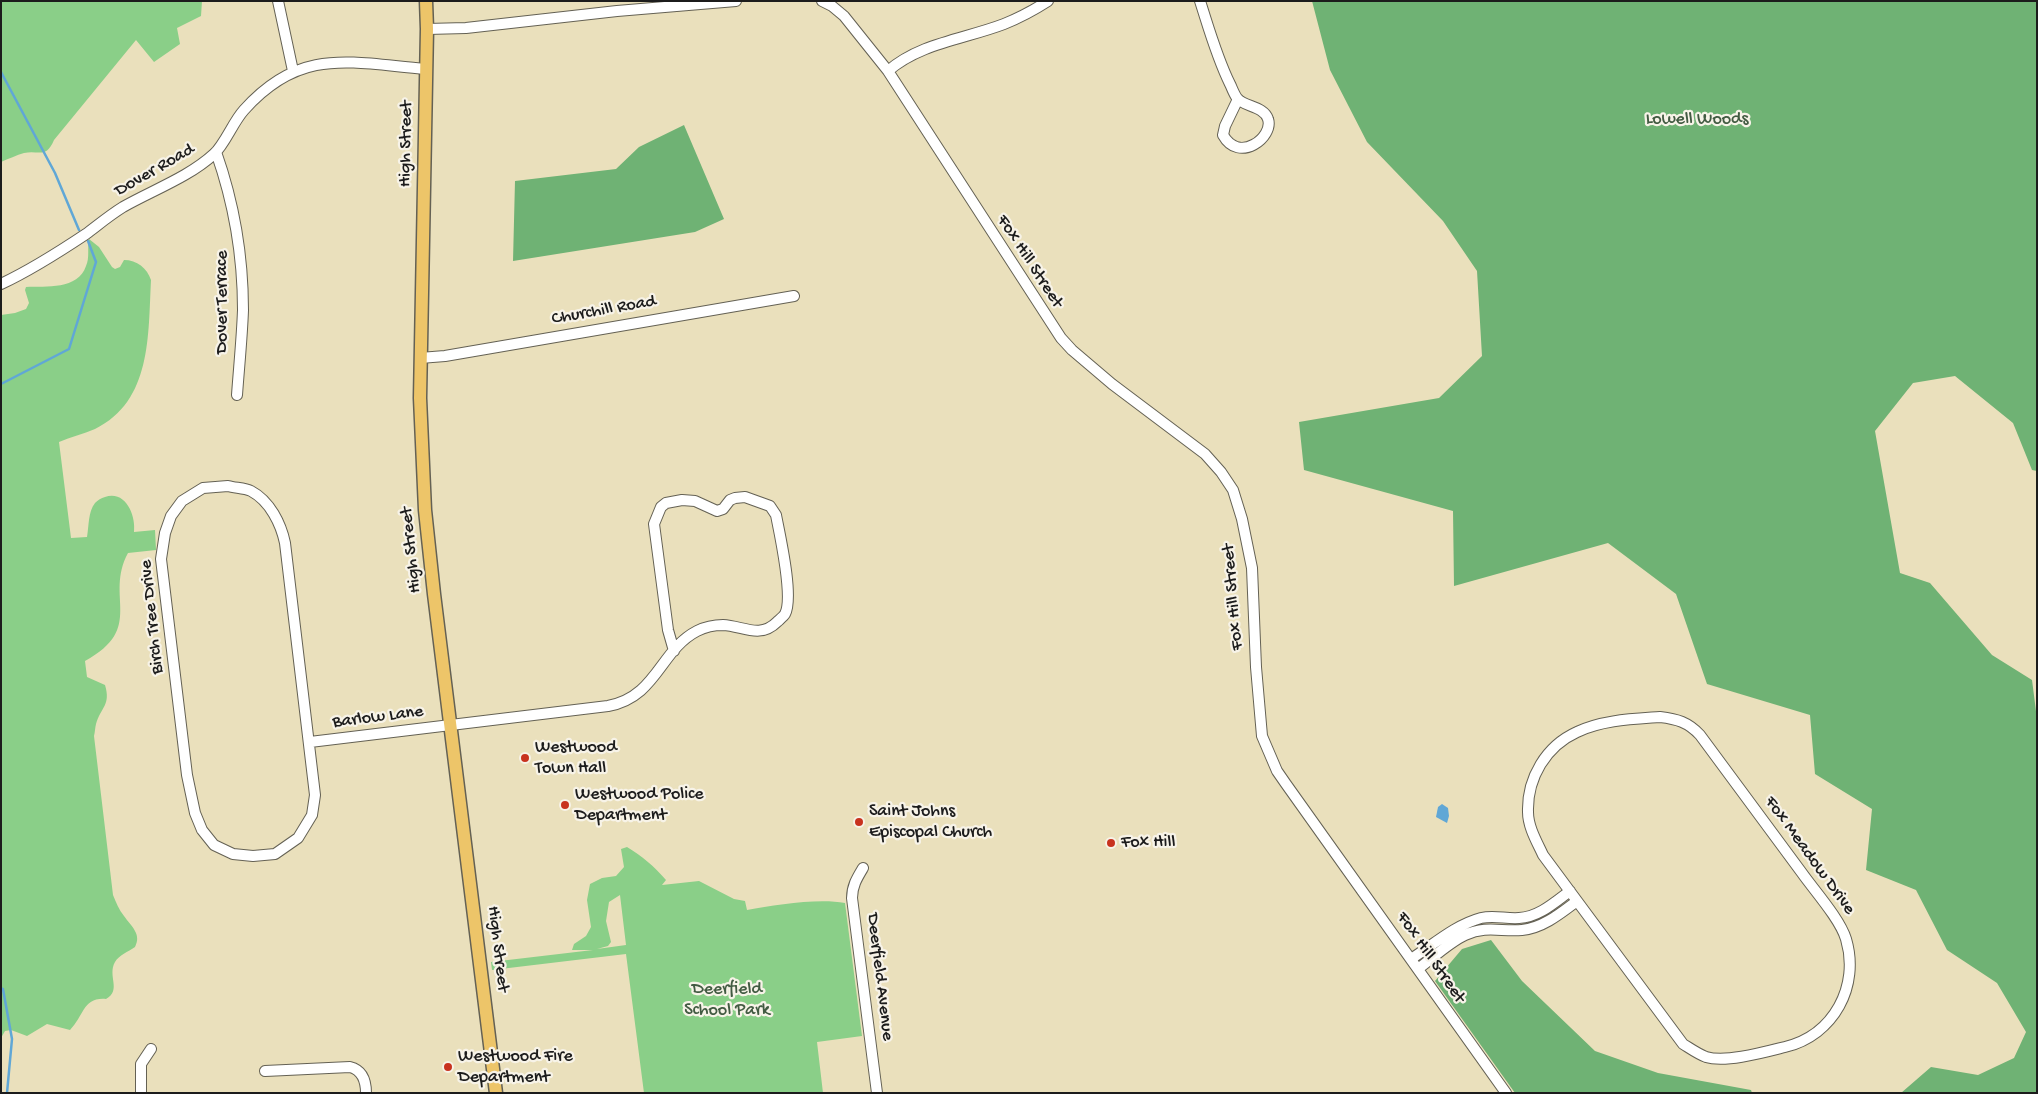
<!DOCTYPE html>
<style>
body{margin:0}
#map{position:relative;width:2038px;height:1094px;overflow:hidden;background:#eae0bc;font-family:"Gochi Hand",sans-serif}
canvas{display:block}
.frame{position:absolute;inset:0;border:2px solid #1c1c1c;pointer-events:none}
</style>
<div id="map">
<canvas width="2038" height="1094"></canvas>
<div class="frame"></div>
</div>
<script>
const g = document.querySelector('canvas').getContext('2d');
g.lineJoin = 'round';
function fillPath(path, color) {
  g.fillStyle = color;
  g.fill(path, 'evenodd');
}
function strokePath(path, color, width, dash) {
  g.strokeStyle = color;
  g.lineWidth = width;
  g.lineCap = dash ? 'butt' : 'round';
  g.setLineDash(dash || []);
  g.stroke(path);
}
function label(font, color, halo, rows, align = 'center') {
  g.font = font + ' "Gochi Hand",sans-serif';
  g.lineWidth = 4.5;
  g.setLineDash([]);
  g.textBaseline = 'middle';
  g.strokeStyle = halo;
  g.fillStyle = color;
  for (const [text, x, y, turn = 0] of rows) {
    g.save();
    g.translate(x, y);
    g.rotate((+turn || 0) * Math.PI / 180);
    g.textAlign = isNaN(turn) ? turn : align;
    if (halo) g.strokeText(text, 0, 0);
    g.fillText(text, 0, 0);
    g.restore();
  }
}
const green = new Path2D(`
 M1 1H202L201 16 177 28 180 44 154 62 136 40 54 140C46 159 39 150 24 153 17 155 8 159 1 162Z
 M89 239 99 247 112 267 115 269 120 267 124 260C137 260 147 268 151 280 148 335 152 401 95 429 83 434 71 437 59 442L71 538 87 537C89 526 88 512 95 503 98 500 101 498 105 497 126 490 136 516 134 532L155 530 156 550 128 553C104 597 146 628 85 661L87 677 105 685C111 705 101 707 96 724 95 728 95 732 94 736L113 895C116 902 119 910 124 916 131 926 142 934 135 947 128 952 119 955 115 962 107 976 122 990 106 999 83 997 84 1016 70 1030L47 1024 27 1036 11 1030 5 1031 1 1038V315L15 313 26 309 29 303 25 290 26 287C46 286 78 290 86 266 90 258 87 247 89 239Z
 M627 847C642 856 654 866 666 880L662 885 699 881 734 899 745 901 747 910C775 905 818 898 845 903L862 1036 817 1042 823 1093H644L626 954 492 970 491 962 593 950H572L574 944 586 936 591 927 587 900 590 884 602 878 616 876 624 867 621 849ZM620 895 626 945 597 949 608 946 611 942 606 921 609 902Z`);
const forest = new Path2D(`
 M1312 1H2037V471L2032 470 2013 423 1955 376 1913 383 1875 431 1900 573 1930 583 1992 655 2032 680 2037 719V1093H1901L1931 1067 1978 1075 2014 1058 2026 1032 1997 983 1947 950 1916 890 1866 870 1872 809 1815 774 1810 715 1707 684 1676 594 1608 543 1454 586 1453 511 1304 470 1299 422 1439 398 1482 356 1477 271 1443 221 1367 142 1330 70Z
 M684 125 724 219 695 232 513 261 515 181 616 169 639 147Z
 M1491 940 1522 981 1595 1051 1658 1073 1751 1090 1752 1093H1515L1435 981 1462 949Z`);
const water = new Path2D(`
 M1442 804 1448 808 1449 816 1447 823 1436 817 1438 807Z`);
const stream = new Path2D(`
 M1 72 55 173 79 230
 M1 384 69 349 96 262 88 241
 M1 988 3 989 12 1039 7 1093`);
const minor = new Path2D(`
 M278 1 293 71
 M822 1 832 6 844 16 888 71 1061 338 1072 350 1112 384 1205 454 1221 472 1233 490 1242 519 1252 568 1256 667 1262 736 1277 771 1286 784 1506 1093
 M1200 1C1209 29 1217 58 1230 84 1232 88 1234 94 1237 98 1244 107 1264 106 1268 119 1274 137 1239 164 1223 135L1225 126 1238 99
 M427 29 466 28 617 11 736 1
 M888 71C920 43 965 39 1004 24 1019 18 1034 10 1048 1
 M216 152C234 203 243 256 243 310 242 338 239 367 237 395
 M1 284C31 270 59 252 86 234 98 225 110 215 123 207 153 190 189 177 214 154 225 144 233 122 244 110 301 46 351 63 426 69
 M420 358 445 356 794 296
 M228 486C235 488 245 488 251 491 270 501 281 524 285 543L315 795 312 815 298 838 275 854 253 856 233 854 214 845 202 830 195 813 187 775 161 559 165 533 171 516 182 501 203 488Z
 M1660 717C1677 719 1688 722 1700 735 1734 781 1768 827 1802 873 1814 890 1840 919 1846 939 1860 986 1834 1035 1785 1047 1765 1052 1726 1063 1706 1057 1698 1054 1691 1049 1683 1044L1543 855C1537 842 1528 827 1528 812 1527 778 1546 746 1577 732 1602 720 1633 719 1660 717Z
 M310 742 608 706C657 697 660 650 697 631 705 627 714 625 723 625 743 626 760 639 777 622 779 620 783 617 785 614 794 597 780 536 776 515L770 506 745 497 735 498 730 500 723 509 717 511 695 501 682 500 666 503 661 507 654 524 668 630 674 651
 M863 868C857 878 852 886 852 898L877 1093
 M1411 959C1433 945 1455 925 1481 918 1494 915 1506 919 1519 918 1539 917 1555 902 1570 891
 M1418 969C1433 958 1448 943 1465 935 1487 925 1501 932 1522 930 1543 928 1561 913 1577 901
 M265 1071 350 1067C362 1070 366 1080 366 1093
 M141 1093V1064L151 1049`);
const major = new Path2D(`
 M426 1 427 29 420 398 425 510 434 594 496 1093`);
const markers = [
 [525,758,5,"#c8321e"],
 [565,805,5,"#c8321e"],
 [859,822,5,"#c8321e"],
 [1111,843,5,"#c8321e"],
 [448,1067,5,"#c8321e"]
];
const parkNames = [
 ["Lowell Woods",1697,120],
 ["Deerfield",727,990],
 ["School Park",727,1011]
];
const streetNames = [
 ["High Street",407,144,-89],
 ["Dover Road",155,171,-30],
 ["Fox Hill Street",1029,262,57],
 ["Dover Terrace",223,302,-90],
 ["Churchill Road",604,311,-10],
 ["High Street",412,550,-96],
 ["Fox Hill Street",1234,597,-95],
 ["Birch Tree Drive",153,617,-96],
 ["Barlow Lane",378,718,-7],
 ["Fox Meadow Drive",1809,856,54],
 ["High Street",497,949,83],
 ["Fox Hill Street",1430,958,55],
 ["Deerfield Avenue",879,977,83]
];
const poiNames = [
 ["Westwood",535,748],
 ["Town Hall",535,769],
 ["Westwood Police",575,795],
 ["Department",575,816],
 ["Saint Johns",869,812],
 ["Episcopal Church",869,833],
 ["Fox Hill",1121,843],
 ["Westwood Fire",458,1057],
 ["Department",458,1078]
];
fillPath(green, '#8acf88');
fillPath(forest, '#6fb274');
fillPath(water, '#60a7d6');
strokePath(stream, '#60a7d6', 2.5);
strokePath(minor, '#646154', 12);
strokePath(major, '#646154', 15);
strokePath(minor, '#fff', 10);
strokePath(major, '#edc569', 12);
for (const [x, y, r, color] of markers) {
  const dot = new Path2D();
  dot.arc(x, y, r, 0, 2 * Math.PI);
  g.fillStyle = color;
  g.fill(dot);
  strokePath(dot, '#f7f3e8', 2);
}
label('18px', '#425b42', '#f7f3e8', parkNames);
label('18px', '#1c1c1c', '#f7f3e8', streetNames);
label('18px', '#1c1c1c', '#f7f3e8', poiNames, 'left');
</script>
